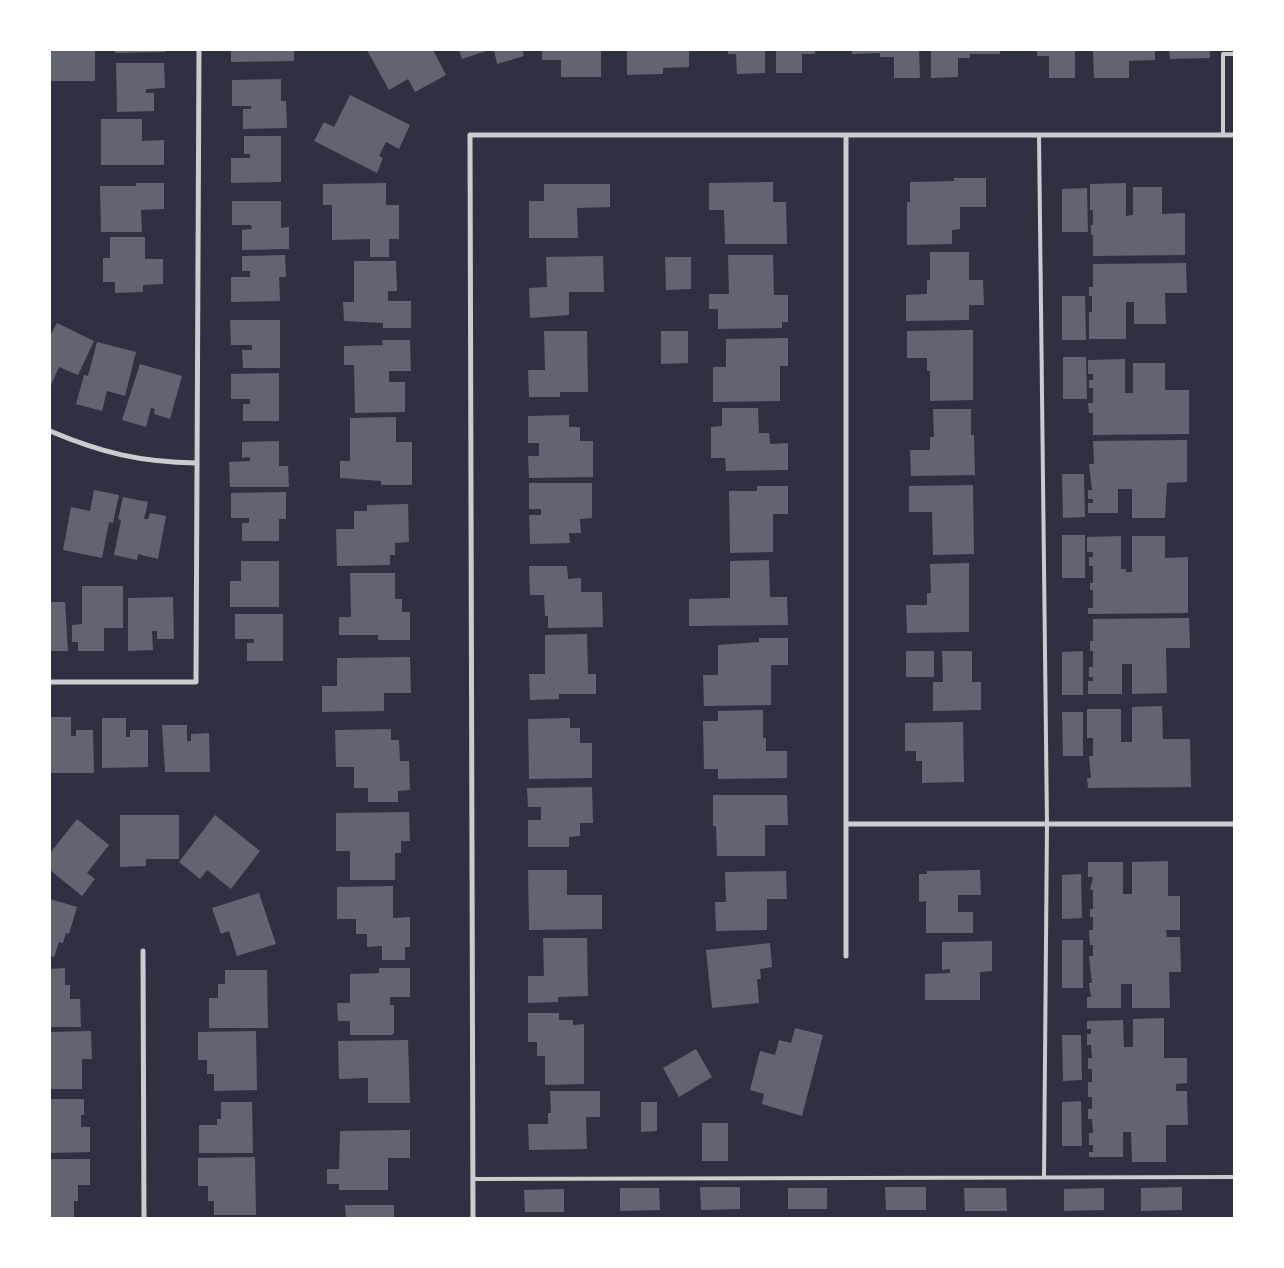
<!DOCTYPE html>
<style>
body{margin:0}
#map{position:relative;width:1284px;height:1268px;overflow:hidden;background:#2d3142;font-family:"Zilla Slab",serif}
canvas{display:block}
.frame{position:absolute;inset:0;border:51px solid #fff;pointer-events:none}
</style>
<div id="map">
<canvas width="1284" height="1268"></canvas>
<div class="frame"></div>
</div>
<script>
const g = document.querySelector('canvas').getContext('2d');
g.lineJoin = 'round';
function fillPath(path, color) {
  g.fillStyle = color;
  g.fill(path, 'evenodd');
}
function strokePath(path, color, width, dash) {
  g.strokeStyle = color;
  g.lineWidth = width;
  g.lineCap = dash ? 'butt' : 'round';
  g.setLineDash(dash || []);
  g.stroke(path);
}
const building = new Path2D(`
 M50 50H95V81H50Z
 M115 50H165V52L115 53Z
 M231 50H294V61L231 62Z
 M367 50H433L446 75 415 92 408 79 389 90Z
 M459 50H489L462 59Z
 M494 50H522L524 56 497 64Z
 M542 50H601V77H561V60H542Z
 M627 50H689V67L663 68V74L627 75Z
 M728 50H765V73L737 74 736 54H728Z
 M776 50H815V54H802V73H776Z
 M852 50H919L920 78H894V57H880V53L852 54Z
 M931 50H1000V54H970V58H958V77L931 78Z
 M1037 50H1075V78H1049V56H1037Z
 M1093 50H1155V60L1129 61V78H1094Z
 M1169 50H1210V58L1170 59Z
 M116 63H164L165 88 146 89V93H154V111L117 112Z
 M281 79V101H286L287 128 243 129V109H251V106H232V80Z
 M350 95 410 125 399 149 386 142 379 156 383 158 377 173 314 141 324 122 334 127Z
 M101 119H142V141L164 140V165H101Z
 M244 136H281V182L231 183V158H250V154H244Z
 M954 178H986V207H960V229L952 230V244L907 245V202H910V182L954 181Z
 M773 182V202H786L787 244H725L724 210H709V183Z
 M136 183H164V209L141 210 142 232H101L100 186H136Z
 M386 183V205H399V239H389V257H370V239L332 240V205H323V184Z
 M1126 183V216L1133 215V187H1162V214L1185 213V255L1093 256V235H1091V225H1093V210H1090V184Z
 M544 184H610V207L577 208 578 238H529V201H544Z
 M1087 188 1088 232H1062V189Z
 M232 201H281V228L289 227V249L242 250V230L252 229 251 225H232Z
 M110 237H145V259H163V284L143 285V292L115 293V282H103V258H110Z
 M930 252H969V280H983L984 305H969V320L906 321V295L927 294V280H930Z
 M285 255 286 277H279L280 301 231 302V277H250V271H242V256Z
 M728 255H773L774 295H788V322H782V328L718 329V309H709V294H729Z
 M603 256 604 292H569V315L530 318 529 288 547 287 546 257Z
 M665 257H691V289L666 290Z
 M354 261H396L397 291H388V301H411V328H383V323L344 321 343 302H354Z
 M1186 263 1187 293H1165L1166 324H1134V302H1126V339H1089V312H1092V296H1089V287H1093V264Z
 M1062 296H1085L1086 340H1062Z
 M230 320H280V368H243L242 350H252V345H231Z
 M57 323 94 341 78 375 59 367 50 387V336Z
 M973 330V400L930 401V371H927V358H907V331Z
 M544 331H587L588 392H560V397H529L528 370H545Z
 M661 331H688V363L661 364Z
 M788 338V366H780V401L713 402V367H726V339Z
 M382 340H410L411 371H389V382H405V412L355 413 354 365H344V346L383 345Z
 M97 342 136 352 125 396 107 391 102 411 76 404 84 375 88 376Z
 M1063 357H1086L1087 399H1063Z
 M1125 359V393H1133V363H1165V390H1189V434L1093 435V413H1089L1088 403H1093V388H1089V380H1093V374H1088V360Z
 M140 364 182 376 170 419 154 414 155 409 151 408 146 427 122 420Z
 M279 373V421H243V404H250V399H231V374Z
 M722 408H758L759 433H769L770 444 788 443V470L726 471 725 458H711V427L722 426Z
 M933 409H971V435H974L975 475 911 476 910 450H930V437H934Z
 M569 415V427H580V441H593V477L529 478 528 456H539V443H528V416Z
 M396 417V442H412V485H381V481L340 478V461H350V418Z
 M1187 440V482L1167 483 1165 518H1132V489H1118V513H1088V503H1093V499H1088V490H1092L1089 464H1094L1093 441Z
 M279 441V466H288L289 487H230L229 462 250 461V457L242 458V442Z
 M1062 474H1084L1085 517 1063 518Z
 M529 483H592V518L580 519 581 533H569L570 543 530 544 529 515H541V509H529Z
 M973 485 974 554 933 555 932 512H909V486Z
 M757 486H788V514H773V552L730 553 729 491H757Z
 M94 490 119 495 113 523 109 522 102 558 63 550 71 507 90 511Z
 M286 492V519H279V541H242V523H249V518H231V493Z
 M123 497 148 502 144 519H148L150 513 166 516 158 559 138 554 137 560 114 555 121 520 118 519Z
 M408 504 409 542 395 543V555H390V565L337 566 336 529H354V511H367V505Z
 M1062 535H1085V578H1062Z
 M1121 536V569H1126V572H1132V536H1165V558L1188 557V613L1088 614V608H1093V590H1090V583H1093V566H1089V557H1093V552H1087V537Z
 M769 560 770 597H787L788 625 689 626V599L730 598V561Z
 M241 561H279V607H230V581H241Z
 M969 563V632L907 633 906 605H927V593H931L930 564Z
 M529 566H567L568 579 581 578V592H602L603 627 548 628V616H545L544 595H530Z
 M350 573H395V599H402V612H410V640H378V635H339V617H351Z
 M82 586H123V628H104V651H78V642H72V625L82 624Z
 M173 597 174 639H157V631H152L153 650 128 651V598Z
 M50 602H65L68 651H50Z
 M235 614H283V661H247V643H254V639H235Z
 M1189 618 1190 648H1166L1167 693 1132 694V664H1122V694H1088V681H1093V677H1089V667H1093V651H1090V641H1093V619Z
 M587 634 588 674H596V694H559V699L530 700 529 674H545V635Z
 M759 638H788V665H771V705L704 706 703 675H718V645L759 642Z
 M906 651H934V677H906Z
 M942 651H972V682H981V710L933 711V682H943Z
 M1083 651V695H1062V652Z
 M410 657 411 693H384V711L322 712V686H337V658Z
 M1162 706 1163 739H1190L1191 787 1088 788 1087 778H1091L1089 756H1093V738H1087V709H1121V742H1132V707Z
 M763 710V738H766V751H787V778L718 779V769H704L703 721H718V711Z
 M1062 712H1083V756H1063Z
 M50 717H71V736H76V730H93L94 773H50Z
 M102 718H126V737H130V730H148V767L102 768Z
 M570 718V728H580V743H592V778L529 779 528 719Z
 M963 722 964 782 922 783V761H916V751H905V723Z
 M162 725H187V741H191V734L209 733 210 772H165Z
 M391 729V740H399L400 761H409L410 790 398 791V802H368V788H354V767H336L335 730Z
 M592 787 593 823H580V836L569 837V847H528V820H541V807H528L527 788Z
 M713 795H787L788 825H765V856H717L716 826H713Z
 M409 812 410 841H401V853H395V880H350V851H336V813Z
 M120 815H179V859H146V866L120 867Z
 M215 815 260 851 231 889 207 870 200 879 179 862Z
 M77 819 109 845 87 873 95 879 82 896 50 870V853Z
 M1168 861V896H1180V930H1166L1167 937H1180L1181 972H1169L1170 1008H1132V984H1121V1008H1087V997H1091L1089 983H1092L1089 956H1093V945H1090L1089 930H1093V917H1090V909H1093V890H1090L1093 877H1088V862H1123V894H1132V862Z
 M528 870H567V895H602V929L529 930Z
 M980 870 981 895H958V912H973V933H926V901L919 902V874H927V871Z
 M786 871 787 899H767V930L716 931 715 902H726L725 872Z
 M1081 874 1082 918 1062 919V875Z
 M393 886V918L410 917V947H405V960H382V946L367 947V934H356V919H337V887Z
 M259 893 276 944 237 956 229 931 221 934 212 908Z
 M50 899 77 907 69 934 66 933 63 943 59 942 54 957 50 956Z
 M543 938H587L588 996 558 997V1002L528 1003V976H544Z
 M1062 940H1083V988H1062Z
 M992 941V971L980 972V1000H925V974L950 973V969L942 970V942Z
 M770 943 772 967 760 969 761 979H757L759 1003 712 1008 706 950Z
 M65 968V985H70V999H80L81 1027H50V969Z
 M379 968H410V997H390V1005H394V1033L392 1035H350V1021H338L337 1003H350V974L379 973Z
 M225 970H267L268 1028H209V998H218V984H225Z
 M528 1013H559V1020H573V1025L584 1024V1084L545 1085V1056H537V1042H528Z
 M1164 1018V1058H1187V1083L1176 1084V1091H1187L1188 1125H1166V1162H1132L1131 1132H1123V1157H1089V1152H1093V1145H1089V1133H1093L1092 1119H1088V1109H1092V1097H1088V1082H1092V1069H1088V1058H1092L1091 1045H1087V1034H1091V1029H1087V1021L1123 1020 1124 1047H1133V1019Z
 M795 1028 823 1035 802 1116 762 1104 764 1094 750 1090 760 1051 775 1055 779 1040 791 1043Z
 M91 1031 92 1059H82V1089H50V1032Z
 M256 1031 257 1090 214 1091V1074H207V1060H198V1032Z
 M1062 1035H1081L1082 1080 1063 1081Z
 M408 1040 410 1103H368V1078L339 1079 338 1041Z
 M696 1049 712 1077 679 1097 663 1068Z
 M550 1091H600V1117H586L587 1149 529 1150 528 1124H548V1113H551Z
 M50 1099H84V1115H81V1127H90V1152L50 1153Z
 M1081 1101 1082 1146H1062V1102Z
 M221 1102H252L253 1153H199V1125H217V1119H221Z
 M641 1102H657V1131L641 1132Z
 M702 1123H728V1161H702Z
 M410 1130V1158H388V1190H339V1184H327V1169H339L340 1131Z
 M255 1157 256 1215H214V1201H208V1186H198V1158Z
 M50 1159H90V1185H78V1201H74V1217L50 1218Z
 M700 1187H740V1209L701 1210Z
 M885 1187H926V1210H886Z
 M1182 1187V1210L1141 1211V1188Z
 M620 1188H659L660 1210 620 1211Z
 M788 1188H827V1209H788Z
 M964 1188H1006L1007 1211H965Z
 M1104 1188V1210L1064 1211V1189Z
 M564 1189V1212H525L524 1190Z
 M345 1205H394V1218H346Z`);
const service = new Path2D(`
 M1039 135 1047 824 1044 1177
 M1223 135V54H1234
 M473 1179 1234 1177`);
const minor = new Path2D(`
 M846 135V956
 M50 431C102 453 140 462 197 463
 M50 682H196L199 50
 M846 824H1234
 M143 951 144 1218
 M473 1218 470 135H1234`);
fillPath(building, '#626471');
strokePath(service, '#caccd0', 4);
strokePath(minor, '#caccd0', 5);
</script>
